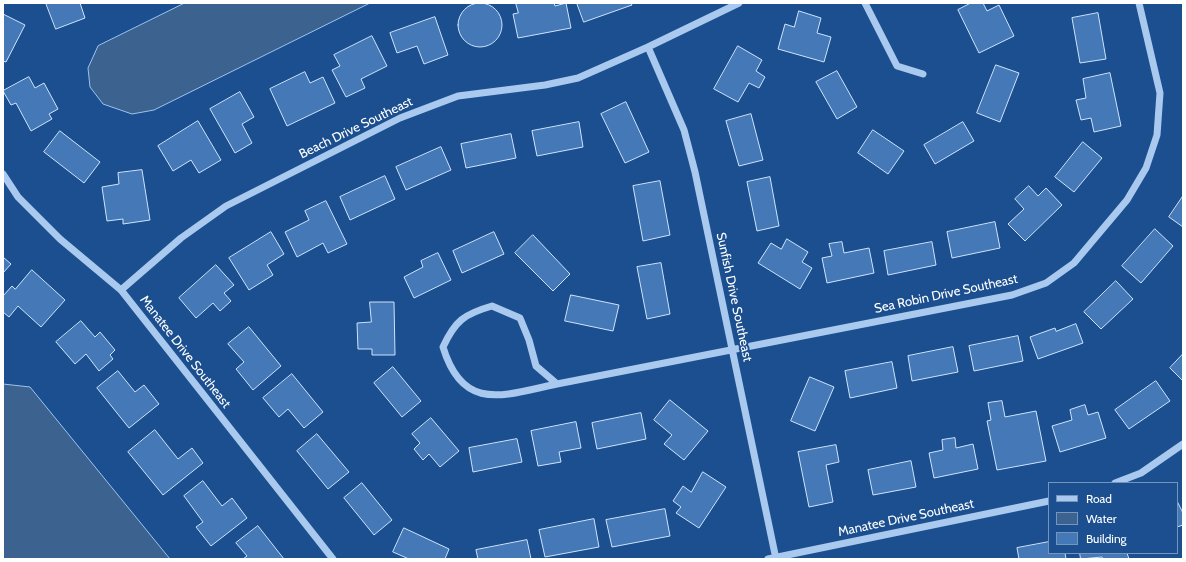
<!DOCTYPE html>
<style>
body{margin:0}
#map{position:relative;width:1186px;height:562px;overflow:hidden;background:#1b4f8f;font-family:Cabin,sans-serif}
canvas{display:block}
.frame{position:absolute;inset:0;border:4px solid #fff;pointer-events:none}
.legend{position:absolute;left:1048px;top:482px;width:130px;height:72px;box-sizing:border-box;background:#1b4f8f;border:1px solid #7695bc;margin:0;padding:5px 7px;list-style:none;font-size:12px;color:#fff}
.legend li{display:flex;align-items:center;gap:8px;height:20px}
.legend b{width:20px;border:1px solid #7695bc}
</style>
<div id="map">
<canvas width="1186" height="562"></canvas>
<div class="frame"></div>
<ul class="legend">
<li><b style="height:5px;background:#a9c9ee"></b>Road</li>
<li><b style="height:11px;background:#3c6290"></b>Water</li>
<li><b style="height:11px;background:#4478b7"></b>Building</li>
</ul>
</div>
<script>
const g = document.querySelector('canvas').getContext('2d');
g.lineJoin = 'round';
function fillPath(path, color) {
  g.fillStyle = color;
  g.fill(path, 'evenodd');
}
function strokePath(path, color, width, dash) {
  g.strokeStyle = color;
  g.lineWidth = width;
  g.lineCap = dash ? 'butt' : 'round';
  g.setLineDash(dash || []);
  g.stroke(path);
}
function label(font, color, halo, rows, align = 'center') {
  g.font = font + ' Cabin,sans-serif';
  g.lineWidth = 4;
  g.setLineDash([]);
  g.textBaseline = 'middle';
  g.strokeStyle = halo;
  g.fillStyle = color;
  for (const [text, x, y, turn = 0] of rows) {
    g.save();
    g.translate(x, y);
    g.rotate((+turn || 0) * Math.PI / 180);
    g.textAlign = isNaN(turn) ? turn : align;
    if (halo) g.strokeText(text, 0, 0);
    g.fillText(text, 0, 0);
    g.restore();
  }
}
const water = new Path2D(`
 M185 3H370L154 110 132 114 103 104 90 87 88 68 98 46Z
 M3 384 30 387 170 559H3Z`);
const building = new Path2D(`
 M458 25a22 22 0 1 1 44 0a22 22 0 1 1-44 0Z
 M46 3H80L85 18 56 29Z
 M516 3H554L555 6 566 3 571 28 518 38 513 14 518 13Z
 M577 3H631L632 5 584 22Z
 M971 3H983L987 11 999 5 1014 36 979 53 958 10Z
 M799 11 821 18 817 33 831 37 824 62 778 49 785 24 794 27Z
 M1098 13 1106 59 1080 63 1072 18Z
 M3 14 25 25 6 62 3 61Z
 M435 17 448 55 424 64 417 46 397 53 390 33Z
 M372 36 387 66 361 79 365 88 346 97 332 70 340 66 334 55Z
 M738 46 762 60 756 71 765 77 759 88 749 83 738 102 714 89Z
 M996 65 1019 73 1000 122 977 113Z
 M837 71 857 107 837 119 816 82Z
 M305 72 310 83 323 77 335 103 287 126 270 89Z
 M1110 73 1121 126 1094 132 1091 118 1081 120 1076 100 1086 98 1083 79Z
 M29 77 35 88 44 83 58 109 49 114 52 119 31 131 16 103 11 105 3 91Z
 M240 92 254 117 242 124 252 143 235 153 210 109Z
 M626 102 649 152 625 163 601 114Z
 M751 114 763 160 739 166 726 121Z
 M198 121 221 160 199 173 191 160 173 171 158 146Z
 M579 122 583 147 537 156 532 131Z
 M963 122 974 141 935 164 924 145Z
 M873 130 904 151 888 174 858 153Z
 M60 131 100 162 84 183 44 152Z
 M511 134 516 158 466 168 461 144Z
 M1083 142 1102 158 1074 192 1055 177Z
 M441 147 451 170 406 190 396 167Z
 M142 170 150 220 123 224V219L107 221 102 187 119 184 118 173Z
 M385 176 395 199 350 220 340 197Z
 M770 177 779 226 757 231 747 182Z
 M660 181 670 235 643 241 633 186Z
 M1029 186 1038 196 1046 188 1062 205 1025 241 1008 224 1024 209 1015 199Z
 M1183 196V227L1169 217Z
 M326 201 347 244 328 253 323 243 297 257 285 232 309 220 305 211Z
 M995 222 1000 248 952 258 947 232Z
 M1155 229 1173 246 1141 283 1122 266Z
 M271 232 284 254 267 265 273 275 249 290 229 258Z
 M494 232 504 254 462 273 453 251Z
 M533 235 570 274 553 291 515 253Z
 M787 239 808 252 802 262 812 268 800 289 758 263 771 243 781 249Z
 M842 242 844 253 869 248 874 273 827 283 822 258 832 256 829 244Z
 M932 242 936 265 888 275 884 251Z
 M438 253 451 280 414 298 404 277 423 267 421 261Z
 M3 257 11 264 3 273Z
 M661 263 670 314 647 319 637 267Z
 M216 265 234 285 224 293 231 301 220 311 213 303 196 318 179 298Z
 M32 270 65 300 41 327 18 306 9 317 3 312V296L12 286 15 289Z
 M1116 281 1133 299 1101 329 1084 312Z
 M571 295 619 305 613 331 565 321Z
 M370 302H394L395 355H372V349H358L357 323 371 322Z
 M81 321 95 337 100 332 115 350 110 355 113 359 99 371 86 354 75 364 56 342Z
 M1076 324 1083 343 1038 359 1030 337 1055 328 1056 331Z
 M249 327 281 366 253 390 236 369 244 362 228 344Z
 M1018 336 1023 361 974 371 969 346Z
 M953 347 958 372 912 381 908 356Z
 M1183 354V381L1170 368Z
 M892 362 897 388 850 398 845 371Z
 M393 367 421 401 402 417 374 383Z
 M118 371 135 392 144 385 159 404 129 428 97 388Z
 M292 374 323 412 304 428 288 409 279 417 263 398Z
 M810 377 834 387 815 431 791 421Z
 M1156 381 1170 401 1129 429 1115 410Z
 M670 400 708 431 684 460 664 444 672 435 654 420Z
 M1002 401 1005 417 1036 411 1046 461 997 470 987 421 991 420 988 403Z
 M1085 405 1088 415 1098 412 1106 438 1060 452 1052 426 1072 420 1070 410Z
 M641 413 646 439 597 449 592 423Z
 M431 418 459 451 440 467 429 454 423 460 414 449 420 443 412 434Z
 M576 422 581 448 559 452 561 462 538 466 531 431Z
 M155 430 178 459 192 448 203 463 163 495 128 452Z
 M317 434 349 472 328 489 297 451Z
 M955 438 956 448 973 444 978 469 934 478 929 453 943 450 942 440Z
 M517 439 522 462 473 472 469 448Z
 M836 445 839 462 826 465 833 502 809 507 798 452Z
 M911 461 916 487 873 495 868 470Z
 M703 472 726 487 699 528 676 513 681 507 673 501 683 486 691 492Z
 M203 481 222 506 232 498 247 518 211 546 196 527 203 522 184 496Z
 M362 483 392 520 374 535 344 498Z
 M1177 501 1183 513V525L1177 527Z
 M665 509 670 536 612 547 606 520Z
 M594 519 599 547 545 557 539 530Z
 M258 526 284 559H243L247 556 236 543Z
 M404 528 449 549 445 559H409L393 552Z
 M527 540 531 559H478L476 550Z
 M1049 542V553H1065L1066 559H1019L1017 548Z
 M1080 553H1127L1129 559H1103L1102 557 1081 559Z`);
const minor = new Path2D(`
 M865 3 897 66 923 74
 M648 47 684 130 695 172 776 559
 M3 174 18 197 60 239 121 290 333 559
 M121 290 181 238 226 206 400 118 458 96 545 85 578 78 648 47 739 3
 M492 306 520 318 529 340 536 366 557 384C504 395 463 413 443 347 455 321 464 314 492 306Z
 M557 384 1012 295 1046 283 1074 263 1127 200 1146 168 1157 135 1160 93 1139 3
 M1115 483 1141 473 1183 444
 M768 559 1049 501`);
const streetNames = [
 ["Beach Drive Southeast",356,128,-26],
 ["Sea Robin Drive Southeast",946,294,-12],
 ["Sunfish Drive Southeast",734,297,78],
 ["Manatee Drive Southeast",185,352,52],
 ["Manatee Drive Southeast",906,518,-12]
];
fillPath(water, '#3c6290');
strokePath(water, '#9cc4f0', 1);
fillPath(building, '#4478b7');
strokePath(building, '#cfe3fa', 1);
strokePath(minor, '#a9c9ee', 7);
label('13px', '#fff', '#1b4f8f', streetNames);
</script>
